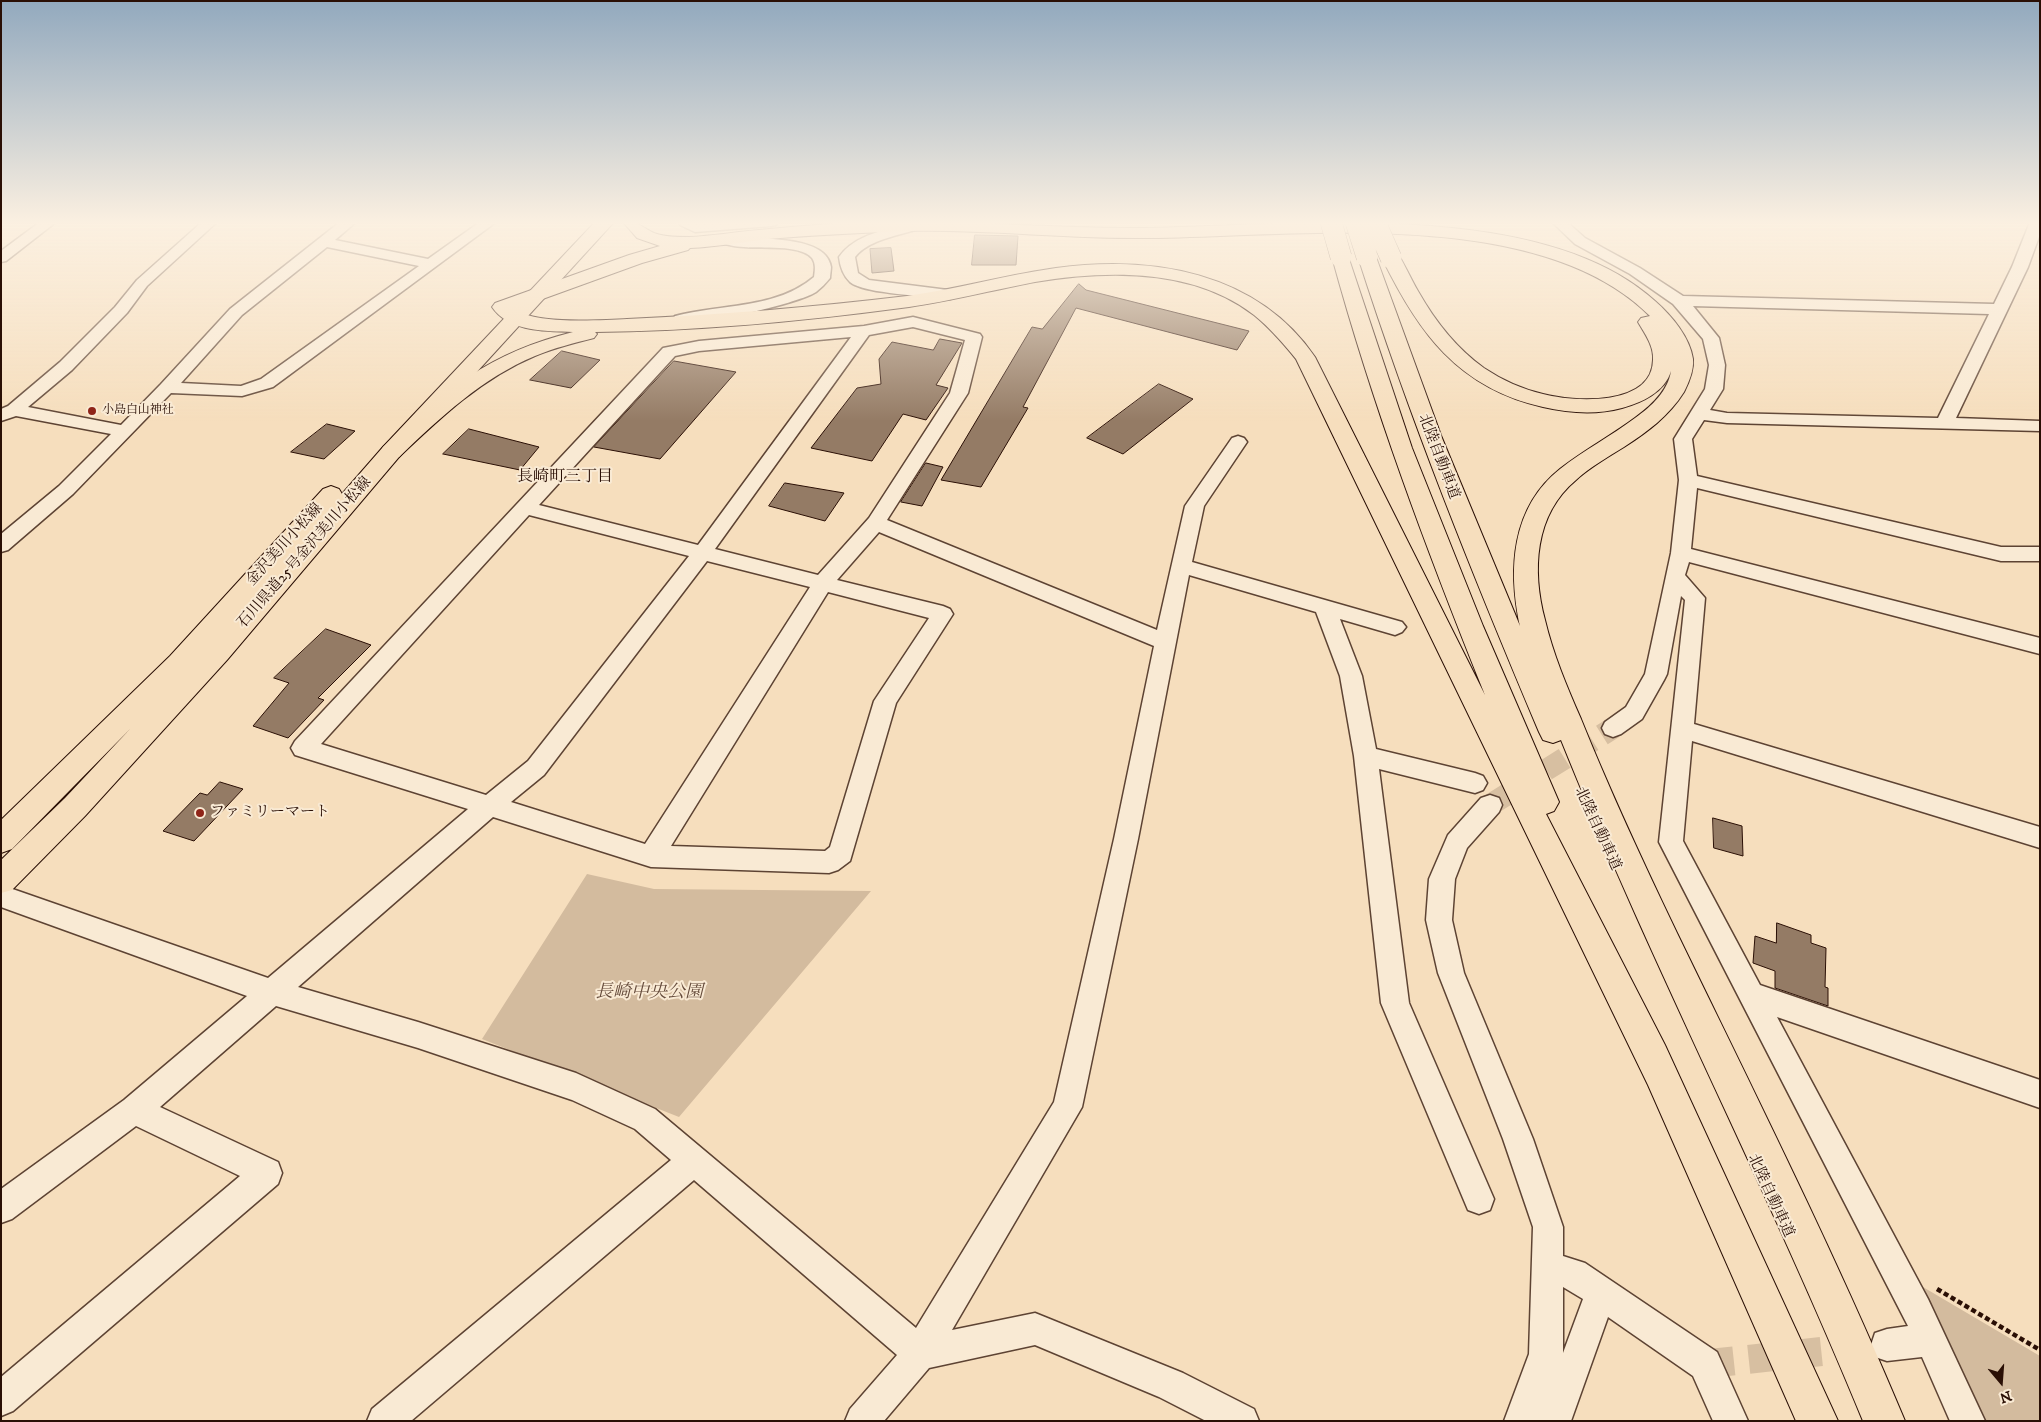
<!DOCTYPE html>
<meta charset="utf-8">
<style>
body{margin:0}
#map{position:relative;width:2041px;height:1422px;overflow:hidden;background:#f6debd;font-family:"IM FELL DW Pica",serif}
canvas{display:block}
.frame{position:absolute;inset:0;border:2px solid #2a0f05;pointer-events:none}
.north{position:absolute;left:1976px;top:1357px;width:50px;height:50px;-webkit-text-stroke:4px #f9ead4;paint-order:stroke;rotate:162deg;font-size:14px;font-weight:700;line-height:20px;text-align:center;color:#2a0f05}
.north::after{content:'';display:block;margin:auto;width:18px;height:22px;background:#2a0f05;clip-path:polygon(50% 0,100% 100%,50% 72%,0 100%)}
</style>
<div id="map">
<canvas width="2041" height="1422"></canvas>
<div class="frame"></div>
<div class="north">N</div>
</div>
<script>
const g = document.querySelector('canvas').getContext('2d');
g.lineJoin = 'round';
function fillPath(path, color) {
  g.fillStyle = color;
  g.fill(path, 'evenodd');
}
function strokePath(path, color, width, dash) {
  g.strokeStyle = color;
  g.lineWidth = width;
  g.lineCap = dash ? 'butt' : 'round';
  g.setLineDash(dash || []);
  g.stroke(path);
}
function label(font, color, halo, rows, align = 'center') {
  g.font = font + ' "IM FELL DW Pica","Noto Serif JP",serif';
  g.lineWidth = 4;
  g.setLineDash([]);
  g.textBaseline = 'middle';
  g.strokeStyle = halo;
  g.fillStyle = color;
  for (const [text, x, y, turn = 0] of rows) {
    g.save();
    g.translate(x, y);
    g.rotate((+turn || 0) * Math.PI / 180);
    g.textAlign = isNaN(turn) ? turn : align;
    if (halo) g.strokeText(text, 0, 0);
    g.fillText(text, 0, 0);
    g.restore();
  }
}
const green = new Path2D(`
 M587 874 654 889 871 891 679 1117 482 1039Z
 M1906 1277 2040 1356V1421H1982Z`);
const building = new Path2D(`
 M975 235 1018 236 1016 265H972Z
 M891 248 894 271 872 273 870 249Z
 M1079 284 1086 290 1249 331 1237 350 1076 308 1023 407 1028 408 981 487 941 480 1032 327 1042 329Z
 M940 339 962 343 936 385 948 388 926 420 903 414 872 461 811 448 857 388 881 384 879 359 892 342 933 350Z
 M562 351 600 360 571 388 530 380Z
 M674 361 736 372 660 459 594 447Z
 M1159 384 1193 399 1123 454 1087 438Z
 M327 424 355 431 324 459 291 452Z
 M469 429 539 447 520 470 443 454Z
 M926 463 943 467 922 506 901 502Z
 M785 483 844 493 825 521 769 506Z
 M326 629 371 645 318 698 324 700 288 738 253 726 289 683 274 678Z
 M220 782 243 789 194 841 163 831 200 793 207 795Z
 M1713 818 1742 826 1743 856 1714 848Z
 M1777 923 1811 935V943L1826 948 1825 987 1828 988V1006L1775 988V971L1753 963 1755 936 1776 943Z`);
const minorTunnelFar1 = new Path2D(`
 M1490 805 1613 728`);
const minorTunnel = new Path2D(`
 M1705 1364 1863 1347`);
const path = new Path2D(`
 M1937 1289 2040 1350`);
const minor = new Path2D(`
 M40 222H56L6 261 1 262V251Z
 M202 222H217L147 286 127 313 72 370 28 407 121 425 161 384 230 309 340 222H356L335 240 428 259 480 222H496L273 387 242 396 171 393 73 494 8 550 1 552V534L59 486 111 434 16 416 1 421V409L8 406 60 362 115 307 137 280ZM327 247 419 266 261 379 241 386 181 383 242 315Z
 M678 222 698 223 778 222 776 225 771 226 695 232 680 225Z
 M912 222H922L924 225 922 228C901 235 869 239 855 257L858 273 869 280 956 291 958 294 956 297 950 299C929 296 864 294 850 282 843 275 840 266 839 257 855 234 887 230 912 222Z
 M1552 222H1567L1585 238 1640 268 1683 296 1994 304 2012 267 2030 222H2040V234L2028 267 1956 418 2040 421V431L1727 423 1704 420 1692 439 1697 476 2001 547H2040V561H2001L1697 488 1691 549 2040 638V654L1689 562 1685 575 1705 598 1694 724 2040 827V848L1692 741 1683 841 1760 985 2040 1080V1108L1777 1017 1928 1299 1985 1421H1950L1922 1357 1887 1361 1875 1357 1871 1345 1875 1333 1887 1329 1908 1326 1659 842 1685 600 1681 596 1667 674 1664 680 1642 719 1621 734 1613 737 1605 734 1602 728 1605 722 1626 707 1645 674 1671 553 1679 480 1674 439 1705 389 1709 365 1703 339 1673 304 1630 274 1575 244ZM1693 306 1989 314 1938 418 1727 413 1710 410 1723 389 1725 365 1719 338Z
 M722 235C748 241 826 232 831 267 831 270 830 275 830 278 826 283 821 288 816 292 797 304 696 327 675 322L673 319 675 316C721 304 777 309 814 277 815 270 816 264 812 258 800 244 761 249 744 247 734 247 726 244 717 242L715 239 717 236Z
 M913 317 980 334 982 337 968 393 887 520 1157 630 1185 506 1232 438 1238 436 1244 438 1247 442 1204 506 1192 562 1402 622 1406 627 1402 632 1395 635 1340 619 1362 676 1376 749 1475 773 1483 776 1487 783 1483 790 1475 793 1379 769 1409 1003 1494 1199 1490 1210 1479 1214 1468 1210 1381 1003 1354 756 1340 676 1316 612 1189 575 1138 839 1082 1107 952 1330 1035 1313 1183 1373 1254 1409 1259 1421H1206L1159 1397 1035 1345 929 1368 884 1421H845L850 1409 897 1355 694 1180 411 1421H367L372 1409 671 1160 635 1129 572 1100 418 1048 276 1006 160 1107 278 1162 282 1173 278 1184 13 1411 1 1416V1377L240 1176 136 1126 12 1219 1 1223V1189L124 1100 247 996 1 907V885L268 978 468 809 295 755 291 748 295 741 663 348 699 341 864 326ZM913 327 965 340 950 393 869 518 818 575 715 549 869 335ZM851 337 698 545 539 505 675 356 699 351ZM529 515 689 556 528 761 486 795 321 744ZM879 532 1154 646 1114 839 1054 1102 916 1328 655 1109 576 1073 418 1022 298 987 493 817 651 867 829 873 838 870 850 861 896 703 953 614 950 609 943 606 837 580ZM707 561 810 587 645 844 511 802 544 775ZM828 592 929 618 874 701 830 847 825 851 671 846Z
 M1490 795 1499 798 1502 805 1499 812 1467 848 1455 879 1452 920 1464 973 1533 1139 1563 1227V1256L1585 1263 1717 1352 1748 1421H1713L1693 1376 1608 1317 1571 1421H1504L1529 1354 1533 1227 1503 1139 1438 973 1426 920 1429 879 1448 835 1481 798ZM1563 1287 1583 1299 1563 1353Z`);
const major = new Path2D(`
 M595 222H614L399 457 227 660 85 816 12 890 1 893V860L65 798 131 728 12 849 1 853V820L170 656 323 489 331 486 339 489 342 494 383 447Z`);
const highway = new Path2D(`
 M623 222C639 222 640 226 654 233 664 237 678 237 689 237 712 236 735 232 759 230 797 226 837 223 875 222 961 220 1047 228 1133 228 1281 227 1539 195 1655 301 1671 315 1690 337 1693 359 1694 370 1689 382 1684 392 1669 416 1647 432 1624 447 1608 457 1590 467 1576 480 1534 515 1532 571 1545 620 1553 654 1567 687 1581 719 1610 791 1643 862 1677 933 1755 1094 1836 1255 1905 1421H1863C1769 1191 1654 971 1561 740L1553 743 1543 740 1539 732C1473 576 1410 419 1358 257L1361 253 1367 251 1373 253 1376 257 1442 438 1520 626C1508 570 1511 508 1560 469 1584 450 1611 436 1635 418 1652 406 1668 391 1671 371 1665 392 1641 403 1622 408 1596 415 1569 413 1543 407 1458 388 1418 332 1382 258L1384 254 1391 252 1398 254C1405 265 1411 279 1418 291 1435 321 1456 348 1484 368 1502 380 1522 389 1543 394 1573 402 1652 407 1653 360 1654 346 1645 334 1638 322L1641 318 1650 316C1538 204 1293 237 1147 238 1066 239 986 229 906 231 860 233 814 235 768 239 742 242 716 247 690 248L688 250 642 263 515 309C535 325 601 320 627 319 720 315 814 307 907 296 957 289 1006 275 1056 268 1152 255 1257 272 1315 357L1485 695C1427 551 1373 407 1332 257L1335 253 1341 251 1347 253 1412 448 1483 626 1559 802 1554 811 1546 814 1665 1045 1838 1421H1796L1648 1085 1296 359C1283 343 1270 328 1254 315 1194 268 1106 270 1035 282 993 290 951 301 909 307 805 321 700 331 595 332L597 334 594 338C574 343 554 348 535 356 482 378 440 418 399 457L391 459 383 457 380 452 383 447C446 390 488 353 573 332 545 331 509 332 492 307L495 303 629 255 660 246 637 238Z`);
const highwayBridge = new Path2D(`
 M1331 222 1341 257
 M1356 222 1367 257
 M1375 222 1391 258`);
const markers = [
 [92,411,5,"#8f2418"],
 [200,813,5,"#8f2418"]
];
const farPoinames = [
 ["小島白山神社",102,411]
];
const streetNames = [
 ["北陸自動車道",1438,457,69],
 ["金沢美川小松線",285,545,-48],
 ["石川県道25号金沢美川小松線",305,553,-49],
 ["北陸自動車道",1597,829,65],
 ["北陸自動車道",1770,1196,65]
];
const poiNames = [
 ["ファミリーマート",210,813]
];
const neighbourhoodNames = [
 ["長崎町三丁目",565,478]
];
const nearParknames = [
 ["長崎中央公園",649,993]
];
fillPath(green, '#d3bb9e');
fillPath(building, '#947b65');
strokePath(building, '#2a0f05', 1);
strokePath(minorTunnelFar1, '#d7bfa1', 22, [22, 11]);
strokePath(minorTunnel, '#d7bfa1', 29, [29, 15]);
strokePath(minor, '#5d4333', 3);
strokePath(major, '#2a0f05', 2);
strokePath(highway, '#2a0f05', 2);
strokePath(path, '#2a0f05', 4.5, [5, 3]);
fillPath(minor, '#f9ead4');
fillPath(major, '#f6debd');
fillPath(highway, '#f6debd');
strokePath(highwayBridge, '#2a0f05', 22, []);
strokePath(highwayBridge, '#f6debd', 21);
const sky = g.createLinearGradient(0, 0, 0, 421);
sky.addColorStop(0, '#92a9be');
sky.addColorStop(0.53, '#fbf0e1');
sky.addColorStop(1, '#fbf0e100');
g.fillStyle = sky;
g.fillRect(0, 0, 2041, 421);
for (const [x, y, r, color] of markers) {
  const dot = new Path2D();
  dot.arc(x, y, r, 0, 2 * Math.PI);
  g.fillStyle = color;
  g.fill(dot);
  strokePath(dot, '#f9ead4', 2);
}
label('12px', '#2a0f05', '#f9ead4', farPoinames, 'left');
label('15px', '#2a0f05', '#f9ead4', streetNames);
label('15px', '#2a0f05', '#f9ead4', poiNames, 'left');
label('16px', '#2a0f05', '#f9ead4', neighbourhoodNames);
label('italic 18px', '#654b3b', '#f9ead4', nearParknames);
</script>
